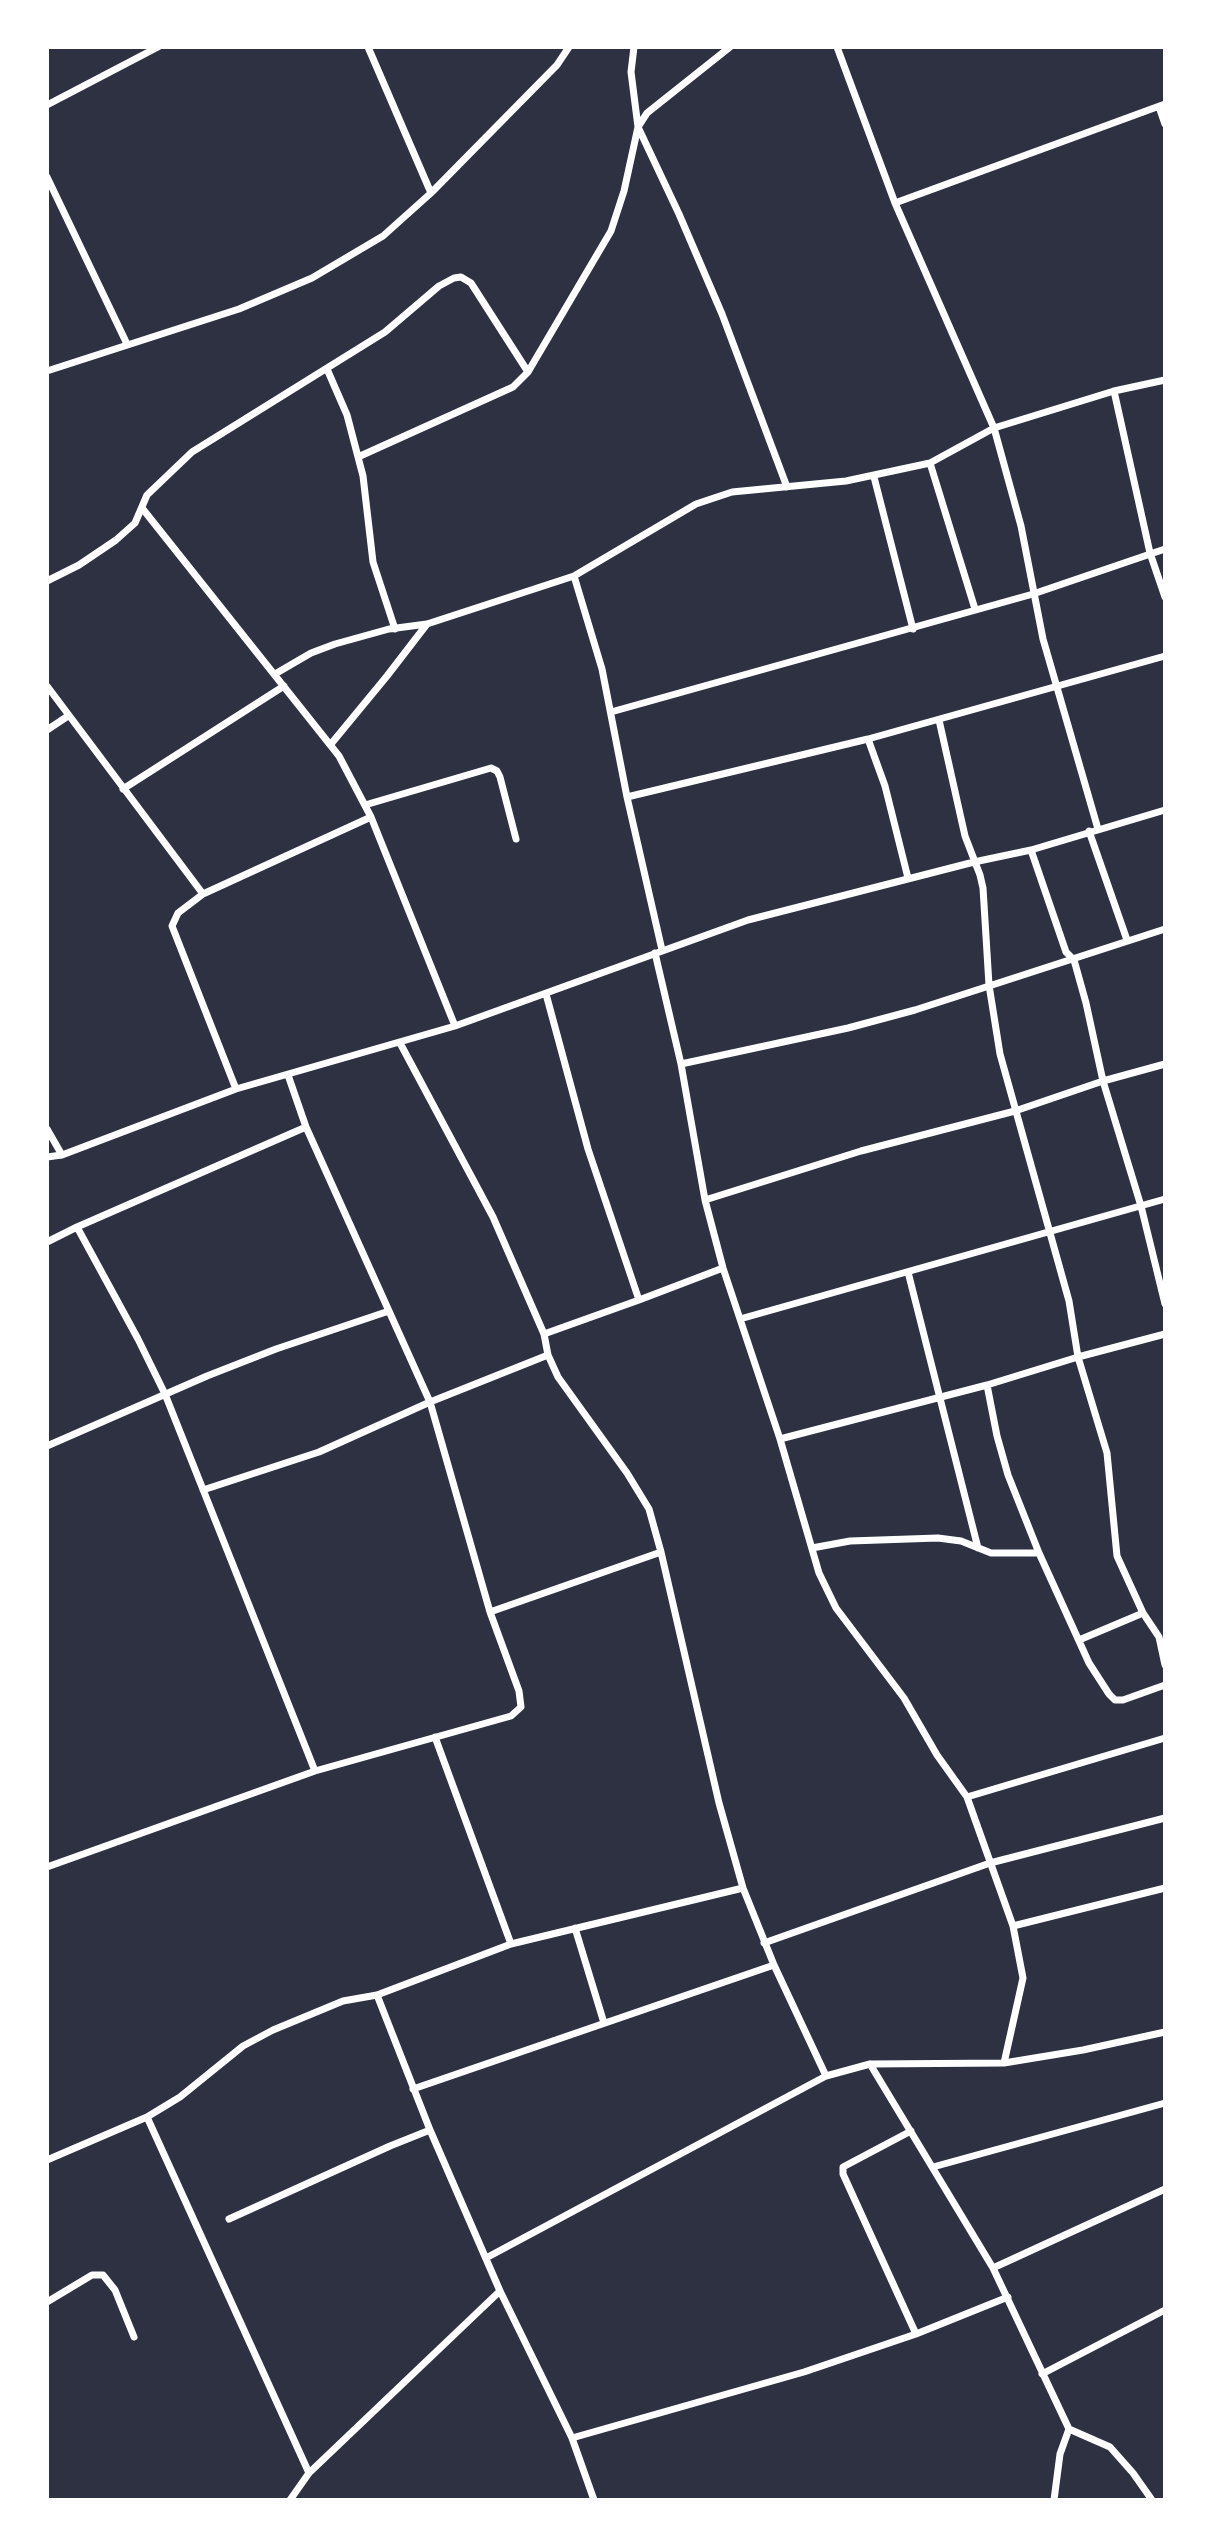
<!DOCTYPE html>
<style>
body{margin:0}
#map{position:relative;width:1212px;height:2547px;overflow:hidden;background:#2d3142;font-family:Barlow,sans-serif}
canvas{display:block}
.frame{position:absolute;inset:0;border:49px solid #fff;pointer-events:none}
</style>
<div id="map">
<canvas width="1212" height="2547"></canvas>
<div class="frame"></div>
</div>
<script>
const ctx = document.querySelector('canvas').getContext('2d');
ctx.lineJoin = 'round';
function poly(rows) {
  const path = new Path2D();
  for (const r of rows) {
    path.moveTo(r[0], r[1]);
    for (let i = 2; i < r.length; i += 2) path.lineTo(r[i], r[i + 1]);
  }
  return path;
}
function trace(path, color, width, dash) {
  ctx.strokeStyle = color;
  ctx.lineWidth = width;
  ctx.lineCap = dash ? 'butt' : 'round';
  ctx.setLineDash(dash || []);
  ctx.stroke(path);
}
const minor = poly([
 [368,47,431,193],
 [634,47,631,72,638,127,679,214,722,314,787,487],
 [837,47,895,203,994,428,1021,526,1043,639,1098,829],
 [47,105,158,47],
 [1159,107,1165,124],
 [47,177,127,344],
 [895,203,1165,104],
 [327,369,347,415,363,476,373,562,395,629],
 [47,371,239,309,312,278,383,236,431,193,557,65,569,47],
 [1114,391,1150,553,1165,597],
 [358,457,513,387,528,372,611,231,624,191,638,127,647,113,730,47],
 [930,463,975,609],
 [874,477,913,629],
 [142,508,339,756,371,817,455,1026],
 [574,576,602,669,627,797,662,950],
 [47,581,79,565,116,540,135,523,147,495,192,452,385,332,439,286,454,278,461,277,471,283,528,372],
 [275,674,311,653,335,644,389,629,427,624,574,576,696,504,732,492,846,481,930,463,994,428,1114,391,1165,380],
 [47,686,203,894,371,817],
 [611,712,1033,594,1165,549],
 [939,720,965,836,980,875,983,888,989,985,1000,1054,1069,1301,1078,1357,1107,1453,1117,1556,1143,1613,1159,1637,1165,1665],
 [47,730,68,716],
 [868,739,885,786,908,878],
 [331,744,387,676,427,624],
 [123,789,284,686],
 [627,797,868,739,1165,656],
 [365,805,491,768,497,771,500,777,516,839],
 [1089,831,1127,940],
 [1031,850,1066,952,1074,960,1086,1003,1103,1081,1141,1206,1165,1304],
 [203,894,178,913,172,926,236,1089],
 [655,953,681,1064,705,1200,723,1268,780,1439,819,1573,836,1608,904,1698,937,1755,967,1797,1013,1926,1023,1978,1004,2063],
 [546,994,588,1149,639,1300,723,1268],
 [400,1043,493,1217,544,1334,548,1355,558,1377,627,1473,649,1509,661,1552,719,1803,743,1888,774,1965,826,2076],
 [681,1064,848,1028,915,1010,1165,929],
 [47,1129,62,1155],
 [47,1157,62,1155,236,1089,455,1026,748,920,974,862,1031,850,1165,810],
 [705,1200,861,1151,1015,1111,1103,1081,1165,1064],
 [77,1227,138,1339,165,1394,315,1771],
 [47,1242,77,1227,306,1127],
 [908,1272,978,1548],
 [740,1319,1165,1199],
 [544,1334,639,1300],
 [987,1385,997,1436,1008,1475,1039,1553,1089,1663,1109,1694,1115,1700,1123,1700,1165,1685],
 [780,1439,987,1385,1078,1357,1165,1334],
 [47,1446,207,1376,276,1349,389,1311],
 [203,1490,319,1452,430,1402,548,1355],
 [812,1548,850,1541,938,1538,961,1541,991,1553,1039,1553],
 [490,1612,661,1552],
 [1079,1640,1143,1613],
 [435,1737,511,1944],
 [967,1797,1165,1738],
 [47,1867,315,1771,511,1716,521,1707,519,1691,490,1612,430,1402,306,1127,288,1075],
 [1013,1926,1165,1888],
 [575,1928,604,2023],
 [764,1943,990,1863,1165,1818],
 [377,1995,430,2130,500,2291,572,2438,594,2500],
 [870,2064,993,2268,1069,2429,1060,2454,1054,2500],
 [413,2089,774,1965],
 [147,2117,309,2473],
 [911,2131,843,2167,843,2174,916,2334],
 [47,2160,147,2117,180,2097,243,2046,273,2030,343,2001,377,1995,511,1944,743,1888],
 [933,2167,1165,2103],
 [229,2219,390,2146,430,2130],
 [486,2258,826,2076,870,2064,1004,2063,1083,2050,1165,2032],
 [993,2268,1165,2189],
 [47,2302,92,2275,103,2275,115,2290,134,2337],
 [1042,2374,1165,2310],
 [1069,2429,1110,2447,1133,2473,1152,2500],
 [572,2438,804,2372,916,2334,1008,2297],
 [290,2500,309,2473,500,2291]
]);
trace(minor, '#fff', 7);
</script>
